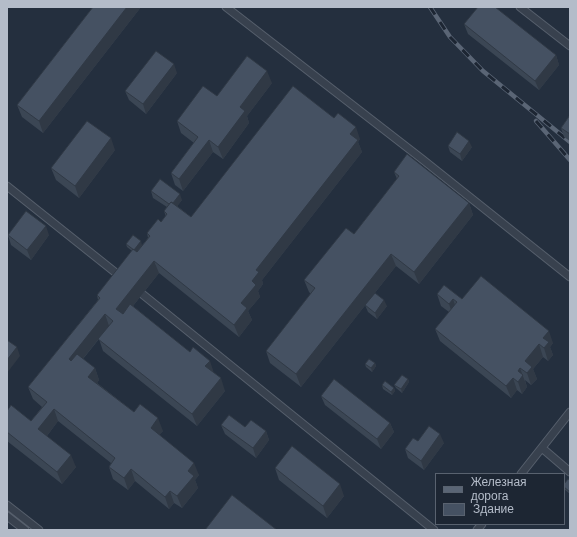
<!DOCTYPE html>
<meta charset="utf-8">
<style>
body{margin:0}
#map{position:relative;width:577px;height:537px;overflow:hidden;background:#242f3e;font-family:"Work Sans",sans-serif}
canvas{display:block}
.frame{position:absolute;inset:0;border:8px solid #b4bcc9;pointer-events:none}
.legend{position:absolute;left:435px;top:473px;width:130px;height:52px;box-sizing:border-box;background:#1d2633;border:1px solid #59626f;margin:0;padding:5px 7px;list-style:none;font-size:12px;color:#b4bcc9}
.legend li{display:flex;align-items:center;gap:8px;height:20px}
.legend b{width:20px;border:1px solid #59626f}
</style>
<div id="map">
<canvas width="577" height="537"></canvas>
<div class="frame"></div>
<ul class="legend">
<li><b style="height:5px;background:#5a6575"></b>Железная дорога</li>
<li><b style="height:11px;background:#455162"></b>Здание</li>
</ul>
</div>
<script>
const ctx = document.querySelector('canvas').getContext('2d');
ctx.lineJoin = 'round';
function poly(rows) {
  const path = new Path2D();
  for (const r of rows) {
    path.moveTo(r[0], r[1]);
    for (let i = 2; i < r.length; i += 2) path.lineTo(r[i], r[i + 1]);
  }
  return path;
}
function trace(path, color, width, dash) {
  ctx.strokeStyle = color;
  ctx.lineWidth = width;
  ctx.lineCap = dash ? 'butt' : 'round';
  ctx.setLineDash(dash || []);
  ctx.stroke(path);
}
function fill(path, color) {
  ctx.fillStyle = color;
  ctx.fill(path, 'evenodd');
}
const service = poly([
 [226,7,422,159,570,277],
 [520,7,570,46],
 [7,186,121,277],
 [136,289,434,530],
 [542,448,570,472],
 [521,474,570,412],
 [7,505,39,530],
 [7,516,25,530],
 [477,530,482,524]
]);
const rail = poly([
 [430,7,450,37,483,71,570,142],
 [536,121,570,160]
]);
const wall = poly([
 [93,7,141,7,43,133,22,117,17,105],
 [464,24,556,55,559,65,539,90,468,34],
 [177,73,146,114,129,100,125,91],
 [272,83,247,116,249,123,223,159,213,152,183,191,175,185,171,173,194,143,181,133,177,121,217,96],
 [570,115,570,141,564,137,561,128],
 [360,139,358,142,362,152,262,280,263,284,258,291,260,297,248,311,252,320,239,337,159,273,133,306,214,373,225,391,197,426,103,351,99,339,83,359,95,368,99,380,97,383,134,412,163,431,159,435,199,475,195,480,198,488,182,508,174,503,169,509,135,481,128,490,113,479,109,467,111,463,58,421,47,436,76,467,62,484,7,441,7,411,31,421,42,407,33,399,28,387,98,300,97,295,132,251,127,247,126,244,142,245,137,252,148,238,147,233,161,222,166,217,164,211,167,207,153,198,151,191,182,200,177,206,191,217],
 [448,146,472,147,462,161,450,152],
 [115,150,79,198,56,180,51,168],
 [394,172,469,203,473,215,419,284,396,266,301,387,270,363,266,351,311,294,309,292,304,280,354,234,397,179],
 [8,235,49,235,31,260,11,245],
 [437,294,462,299,553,343,550,347,553,355,548,361,543,357,533,369,537,379,531,385,525,380,527,387,522,394,517,390,511,398,440,341,435,329,449,312,441,306],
 [365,305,387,306,377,319,368,312],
 [375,363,376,366,372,372,366,367,365,364],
 [408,379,409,382,402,393,396,388,394,385],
 [382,385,394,388,395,391,392,395,383,389],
 [321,396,390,423,394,432,381,449,325,405],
 [221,425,245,427,266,431,269,440,256,458,225,434],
 [418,441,444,443,424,470,408,458,405,449],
 [275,468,344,496,327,518,279,480],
 [570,480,570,494,564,489,564,484]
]);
const shadedWall = poly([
 [127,7,141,7,43,133,39,121],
 [556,55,559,65,539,90,535,81],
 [174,64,177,73,146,114,143,104],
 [267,71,272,83,247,116,249,123,223,159,218,147,240,107],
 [356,127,360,139,358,142,362,152,262,280,263,284,258,291,260,297,248,311,252,320,239,337,234,325,241,303,252,281,256,270,350,134],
 [111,138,115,150,79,198,75,186],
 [209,140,213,152,183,191,179,179],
 [469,141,472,147,462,161,460,154],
 [180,194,182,200,173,212,171,206],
 [469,203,473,215,419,284,414,272],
 [46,226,49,235,31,260,27,250],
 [141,241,142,245,136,253,134,250],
 [391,254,396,266,301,387,296,374],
 [154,261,159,273,121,321,116,309],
 [453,299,457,311,453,316,449,304],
 [384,300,387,306,377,319,375,313],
 [105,314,109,326,73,371,69,359],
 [549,331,553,343,550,347,553,355,548,361,544,348,543,338],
 [539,344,543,357,533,369,537,379,531,385,527,373,525,361],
 [17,347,20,356,7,373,7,360],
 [210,361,214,373,210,378,205,366],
 [375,363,376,366,372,372,371,368],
 [95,368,99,380,93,389,88,377],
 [520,368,527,387,522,394,518,382,518,371],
 [221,378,225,391,197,426,192,414],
 [513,378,517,390,511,398,506,386],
 [408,379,409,382,402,393,401,389],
 [394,388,395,391,392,395,391,392],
 [54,409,58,421,43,441,38,429],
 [158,418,163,431,155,440,151,428],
 [390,423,394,432,381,449,377,439],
 [266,431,269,440,256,458,253,448],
 [440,434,444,443,424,470,421,461],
 [71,455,76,467,62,484,57,472],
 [194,463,199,475,195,480,198,488,182,508,177,496,188,471],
 [131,469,135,481,128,490,124,478],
 [340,484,344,496,327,518,323,506],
 [170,491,174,503,169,509,165,497]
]);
const building = poly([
 [93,7,127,7,39,121,17,105,93,7],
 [478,7,495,7,556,55,535,81,464,24,478,7],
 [156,51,174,64,143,104,125,91,156,51],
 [247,56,267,71,240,107,245,111,218,147,209,140,179,179,171,173,198,137,177,121,203,86,217,96,247,56],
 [293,86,334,118,338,113,356,127,350,134,358,140,256,270,259,272,252,281,256,285,241,303,247,308,234,325,154,261,116,309,123,314,130,304,190,352,193,347,210,361,205,366,221,378,192,414,98,339,113,321,105,314,69,359,71,361,77,354,95,368,88,377,134,412,140,404,158,418,151,428,194,463,188,471,194,476,177,496,170,491,165,497,131,469,124,478,109,467,115,458,54,409,38,429,71,455,57,472,7,432,7,411,11,405,31,421,47,402,28,387,100,298,97,295,133,249,137,252,150,236,147,233,158,219,161,222,167,214,164,211,171,202,191,217,293,86],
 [570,115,570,134,561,128,570,115],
 [87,121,111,138,75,186,51,168,87,121],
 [457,132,469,141,460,154,448,146,457,132],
 [407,154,469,203,414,272,391,254,296,374,266,351,315,288,304,280,346,228,354,234,399,176,394,172,407,154],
 [160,179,180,194,173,203,171,202,169,204,151,191,160,179],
 [26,211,46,226,27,250,8,235,26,211],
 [133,235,141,241,134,250,126,244,133,235],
 [481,276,549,331,543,338,549,342,544,348,539,344,525,361,532,367,527,373,520,368,518,371,523,375,518,382,513,378,506,386,435,329,457,302,453,299,449,304,437,294,444,285,462,299,481,276],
 [375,293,384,300,375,313,365,305,375,293],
 [7,340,17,347,7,360,7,340],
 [369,359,375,363,371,368,365,364,369,359],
 [402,375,408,379,401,389,394,385,402,375],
 [334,379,390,423,377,439,321,396,334,379],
 [385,381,394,388,391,392,382,385,385,381],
 [229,415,245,427,251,420,266,431,253,448,221,425,229,415],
 [429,426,440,434,421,461,405,449,413,438,418,441,429,426],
 [292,446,340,484,323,506,275,468,292,446],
 [568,479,570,480,570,492,564,487,564,484,568,479],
 [232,495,277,530,205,530,232,495]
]);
trace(service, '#565f6c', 9);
trace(service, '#38414e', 7);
trace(rail, '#5a6575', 4.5);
trace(rail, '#1d2633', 3, [9]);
fill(wall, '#3b4654');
fill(shadedWall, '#303945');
fill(building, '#455162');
trace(building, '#303945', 1);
</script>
